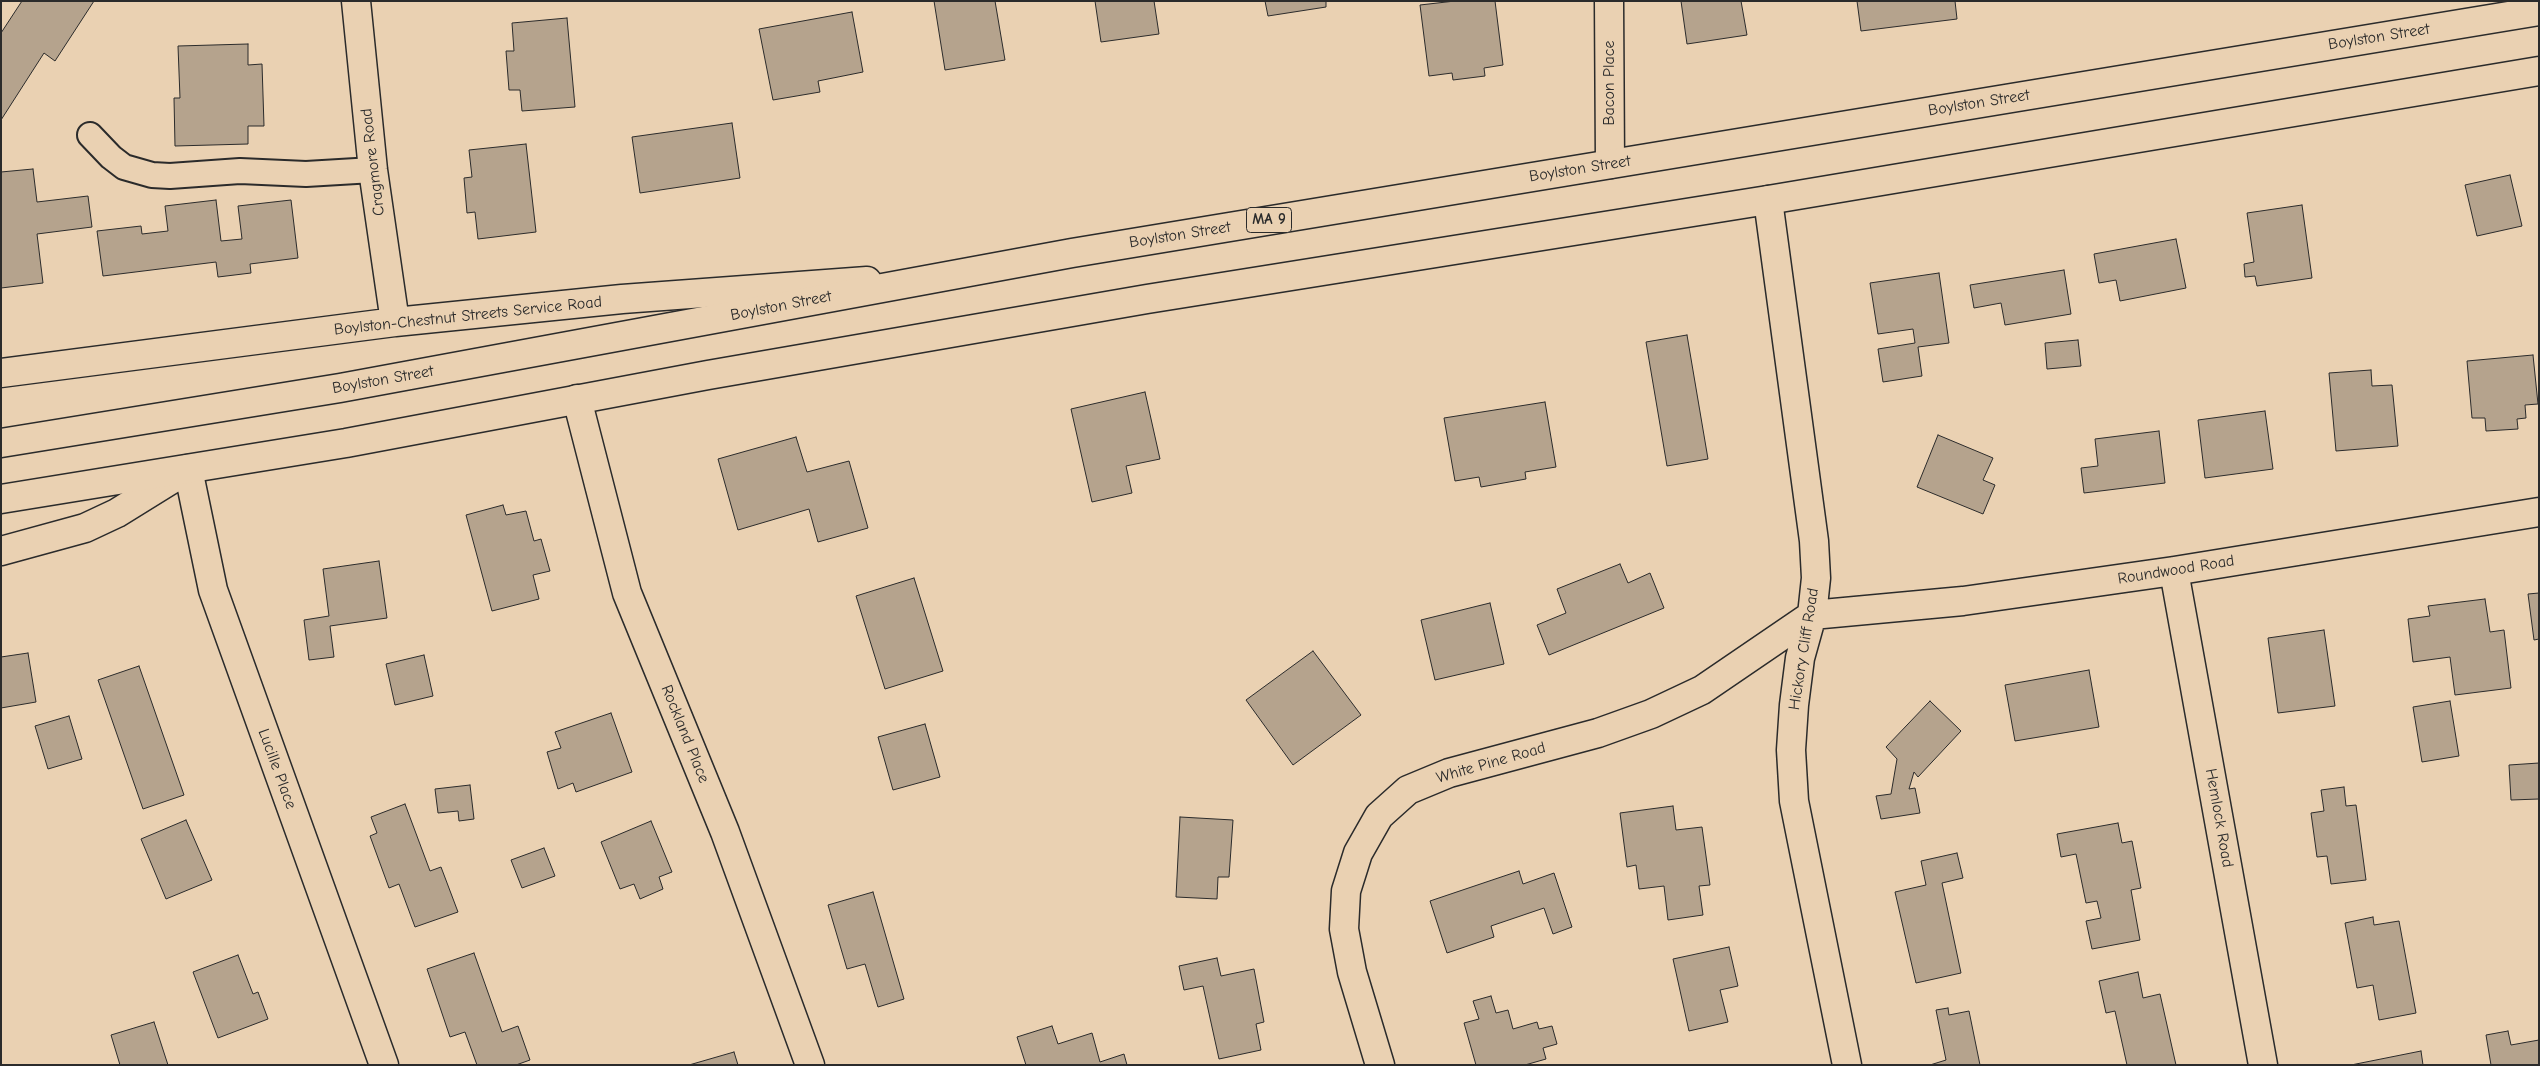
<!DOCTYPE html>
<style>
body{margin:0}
#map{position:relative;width:2540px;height:1066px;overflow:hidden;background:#ead1b2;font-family:"Comic Neue",sans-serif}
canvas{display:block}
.frame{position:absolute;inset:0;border:2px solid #2b2b2b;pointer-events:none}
</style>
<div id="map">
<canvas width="2540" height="1066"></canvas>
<div class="frame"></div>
</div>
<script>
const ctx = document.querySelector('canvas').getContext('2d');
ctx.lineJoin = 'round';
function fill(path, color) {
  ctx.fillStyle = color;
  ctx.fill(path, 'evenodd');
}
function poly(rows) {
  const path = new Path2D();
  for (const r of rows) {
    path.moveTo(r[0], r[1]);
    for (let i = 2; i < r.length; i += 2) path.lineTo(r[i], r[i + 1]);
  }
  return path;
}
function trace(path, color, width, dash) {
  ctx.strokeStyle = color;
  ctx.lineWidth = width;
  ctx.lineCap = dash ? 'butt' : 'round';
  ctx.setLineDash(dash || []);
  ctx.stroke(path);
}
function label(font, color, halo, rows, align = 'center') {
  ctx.font = font + ' "Comic Neue",sans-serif';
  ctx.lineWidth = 4;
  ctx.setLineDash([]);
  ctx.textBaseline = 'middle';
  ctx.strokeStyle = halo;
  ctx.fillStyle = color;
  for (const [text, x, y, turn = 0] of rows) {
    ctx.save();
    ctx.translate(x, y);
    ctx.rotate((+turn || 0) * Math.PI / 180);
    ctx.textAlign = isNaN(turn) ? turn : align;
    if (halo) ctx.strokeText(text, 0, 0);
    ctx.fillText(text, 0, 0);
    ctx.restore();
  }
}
const building = poly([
 [22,1,94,1,55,61,44,53,1,120,1,33,22,1],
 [934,1,995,1,1005,60,945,70,934,1],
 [1095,1,1154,1,1159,34,1101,42,1095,1],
 [1265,1,1326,1,1326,7,1268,16,1265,1],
 [1455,1,1495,1,1503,65,1484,68,1485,76,1453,80,1452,73,1429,76,1420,5,1455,1],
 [1681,1,1741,1,1747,35,1687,44,1681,1],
 [1857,1,1955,1,1957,19,1861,31,1857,1],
 [852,12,863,72,818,81,820,92,773,100,759,29,852,12],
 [567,18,575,107,522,111,520,90,509,90,506,51,514,51,512,23,567,18],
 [248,44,248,65,262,64,264,126,248,126,248,144,175,146,174,98,180,98,178,46,248,44],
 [732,123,740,178,640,193,632,137,732,123],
 [526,144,536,232,478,239,475,212,467,213,464,178,472,177,469,150,526,144],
 [33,169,37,202,88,196,92,227,37,234,43,283,1,288,1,172,33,169],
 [2510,175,2522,226,2477,236,2465,185,2510,175],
 [216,200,221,241,242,239,238,206,291,200,298,258,250,264,251,273,218,277,216,262,103,276,97,231,141,226,142,234,168,231,165,206,216,200],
 [2302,205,2312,278,2257,286,2255,276,2245,277,2244,264,2254,262,2247,213,2302,205],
 [2176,239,2186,288,2120,301,2116,280,2099,283,2094,254,2176,239],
 [2064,270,2071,314,2005,325,2001,303,1974,308,1970,285,2064,270],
 [1939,273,1949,343,1918,347,1922,376,1883,382,1878,349,1915,343,1913,329,1878,334,1870,283,1939,273],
 [1687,335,1708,459,1667,466,1646,342,1687,335],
 [2078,340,2081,366,2047,369,2045,343,2078,340],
 [2533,355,2538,404,2525,405,2526,418,2517,419,2518,429,2486,431,2485,418,2472,418,2467,361,2533,355],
 [2371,370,2372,386,2392,385,2398,446,2336,451,2329,373,2371,370],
 [1145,392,1160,459,1126,466,1132,493,1092,502,1071,409,1145,392],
 [1545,402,1556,467,1525,472,1526,479,1481,487,1479,477,1455,481,1444,418,1545,402],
 [2265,411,2273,469,2205,478,2198,420,2265,411],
 [2159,431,2165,483,2084,493,2081,468,2098,466,2095,439,2159,431],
 [1938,435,1993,458,1983,480,1995,485,1983,514,1917,487,1938,435],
 [796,437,807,472,849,461,868,528,818,542,809,509,738,530,718,459,796,437],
 [503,505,506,515,526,511,534,541,541,539,550,571,533,575,539,599,492,611,466,515,503,505],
 [379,561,387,618,330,626,334,657,309,660,304,620,329,616,323,569,379,561],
 [1620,564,1628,583,1650,573,1664,608,1549,655,1537,625,1566,613,1557,589,1620,564],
 [914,578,943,671,885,689,856,596,914,578],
 [2539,593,2539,639,2534,640,2528,594,2539,593],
 [2485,599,2490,632,2504,630,2511,688,2455,695,2450,657,2413,662,2408,619,2430,616,2428,606,2485,599],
 [1490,603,1504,664,1435,680,1421,620,1490,603],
 [2324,630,2335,706,2278,713,2268,638,2324,630],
 [1313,651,1361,715,1293,765,1246,700,1313,651],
 [28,653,36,702,1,708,1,657,28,653],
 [424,655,433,696,395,705,386,664,424,655],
 [139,666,184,795,143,809,98,680,139,666],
 [2089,670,2099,727,2015,741,2005,685,2089,670],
 [1930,701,1961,731,1918,777,1914,772,1909,789,1915,788,1920,813,1881,819,1876,796,1891,794,1897,759,1886,747,1930,701],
 [2450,701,2459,756,2422,762,2413,707,2450,701],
 [611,713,632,772,576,792,573,783,558,789,547,752,561,748,555,732,611,713],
 [69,716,82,759,48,769,35,726,69,716],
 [925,724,940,777,893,790,878,737,925,724],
 [2539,763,2539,799,2511,800,2509,765,2539,763],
 [470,785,474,819,459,821,458,811,438,813,435,789,470,785],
 [2344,787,2346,806,2356,805,2366,880,2331,884,2327,856,2317,857,2311,813,2324,811,2321,790,2344,787],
 [405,804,430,871,441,867,458,912,415,927,399,884,389,888,370,836,377,833,371,817,405,804],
 [1673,806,1676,830,1702,827,1710,885,1699,886,1703,915,1668,920,1664,886,1639,889,1636,865,1627,867,1620,813,1673,806],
 [1180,817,1233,820,1229,877,1218,877,1217,899,1176,897,1180,817],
 [186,820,212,880,166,899,141,839,186,820],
 [651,821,672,872,659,877,663,889,640,899,634,884,620,889,601,842,651,821],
 [2118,823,2122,843,2132,841,2141,888,2131,890,2140,940,2092,949,2086,921,2101,918,2097,901,2086,903,2076,854,2061,857,2057,834,2118,823],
 [544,848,555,876,522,888,511,860,544,848],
 [1957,853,1963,878,1942,883,1961,973,1916,983,1895,892,1926,885,1921,861,1957,853],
 [1519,871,1523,884,1554,873,1572,927,1553,934,1544,908,1491,926,1494,937,1447,953,1430,901,1519,871],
 [873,892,904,999,878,1007,865,964,847,969,828,905,873,892],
 [2373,917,2374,925,2399,921,2416,1013,2379,1020,2373,985,2357,988,2345,923,2373,917],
 [1729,947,1738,986,1720,990,1728,1022,1689,1031,1673,959,1729,947],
 [474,953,502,1032,518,1026,530,1060,516,1065,477,1065,465,1032,450,1037,427,969,474,953],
 [238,955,253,994,258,992,268,1019,218,1038,193,972,238,955],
 [1217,958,1221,976,1254,969,1264,1022,1256,1024,1261,1050,1219,1059,1203,986,1184,990,1179,966,1217,958],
 [2138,972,2143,998,2160,994,2176,1065,2127,1065,2115,1011,2106,1013,2099,981,2138,972],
 [1491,996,1496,1013,1508,1010,1513,1029,1537,1022,1539,1029,1552,1026,1557,1044,1543,1048,1546,1059,1525,1065,1476,1065,1464,1023,1479,1019,1473,1001,1491,996],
 [1948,1008,1949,1015,1969,1011,1980,1065,1930,1065,1946,1060,1936,1010,1948,1008],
 [154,1022,168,1065,120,1065,111,1035,154,1022],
 [1052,1026,1058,1044,1092,1033,1100,1062,1124,1054,1127,1065,1026,1065,1017,1037,1052,1026],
 [2508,1031,2511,1045,2539,1040,2539,1065,2491,1065,2486,1035,2508,1031],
 [2421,1051,2423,1065,2351,1065,2421,1051],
 [734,1052,738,1065,689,1065,734,1052]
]);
const lane = poly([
 [90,135,111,157,124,167,152,175,170,176,240,171,306,174,373,170]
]);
const street = poly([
 [356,1,373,170,395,322],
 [1609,1,1610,164],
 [1768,200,1814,541,1816,578,1812,615,1800,658,1794,705,1791,750,1794,801,1847,1065],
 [1,373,395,322,622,299,867,281],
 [577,399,627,593,725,832,810,1065],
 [1,551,85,528,117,513,188,469,213,590,384,1065],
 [2174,571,2263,1065],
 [1380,1065,1352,972,1344,929,1346,891,1358,853,1379,816,1408,790,1449,773,1598,733,1651,714,1702,690,1812,615,1963,601,2174,571,2539,512]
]);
const highway = poly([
 [1,443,340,388,1072,253,2539,11],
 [1,499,346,443,708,375,1147,299,1768,200,2539,71]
]);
const shields = [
 [1269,220,45]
];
const shieldNames = [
 ["MA 9",1269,220]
];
const streetNames = [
 ["Boylston Street",2379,37,-9],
 ["Bacon Place",1609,83,-90],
 ["Boylston Street",1979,103,-9],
 ["Cragmore Road",373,162,-97],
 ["Boylston Street",1580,169,-9],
 ["Boylston Street",1180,235,-9],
 ["Boylston Street",781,306,-11],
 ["Boylston-Chestnut Streets Service Road",468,316,-6],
 ["Boylston Street",383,380,-10],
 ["Roundwood Road",2176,570,-9],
 ["Hickory Cliff Road",1804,649,-81],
 ["Rockland Place",685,734,68],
 ["White Pine Road",1491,763,-16],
 ["Lucille Place",277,769,70],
 ["Hemlock Road",2219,818,80]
];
fill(building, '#b5a38d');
trace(building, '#2b2b2b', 1);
trace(lane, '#2b2b2b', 28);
trace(street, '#2b2b2b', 31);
trace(highway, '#2b2b2b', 31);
trace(lane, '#ead1b2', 24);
trace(street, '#ead1b2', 28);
trace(highway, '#ead1b2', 28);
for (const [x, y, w] of shields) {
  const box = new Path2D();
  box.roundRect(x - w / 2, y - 12.5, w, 25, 4);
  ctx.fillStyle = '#ead1b2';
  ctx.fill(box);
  trace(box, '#2b2b2b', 1);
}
label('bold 15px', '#2b2b2b', null, shieldNames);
label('16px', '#2b2b2b', '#ead1b2', streetNames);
</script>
